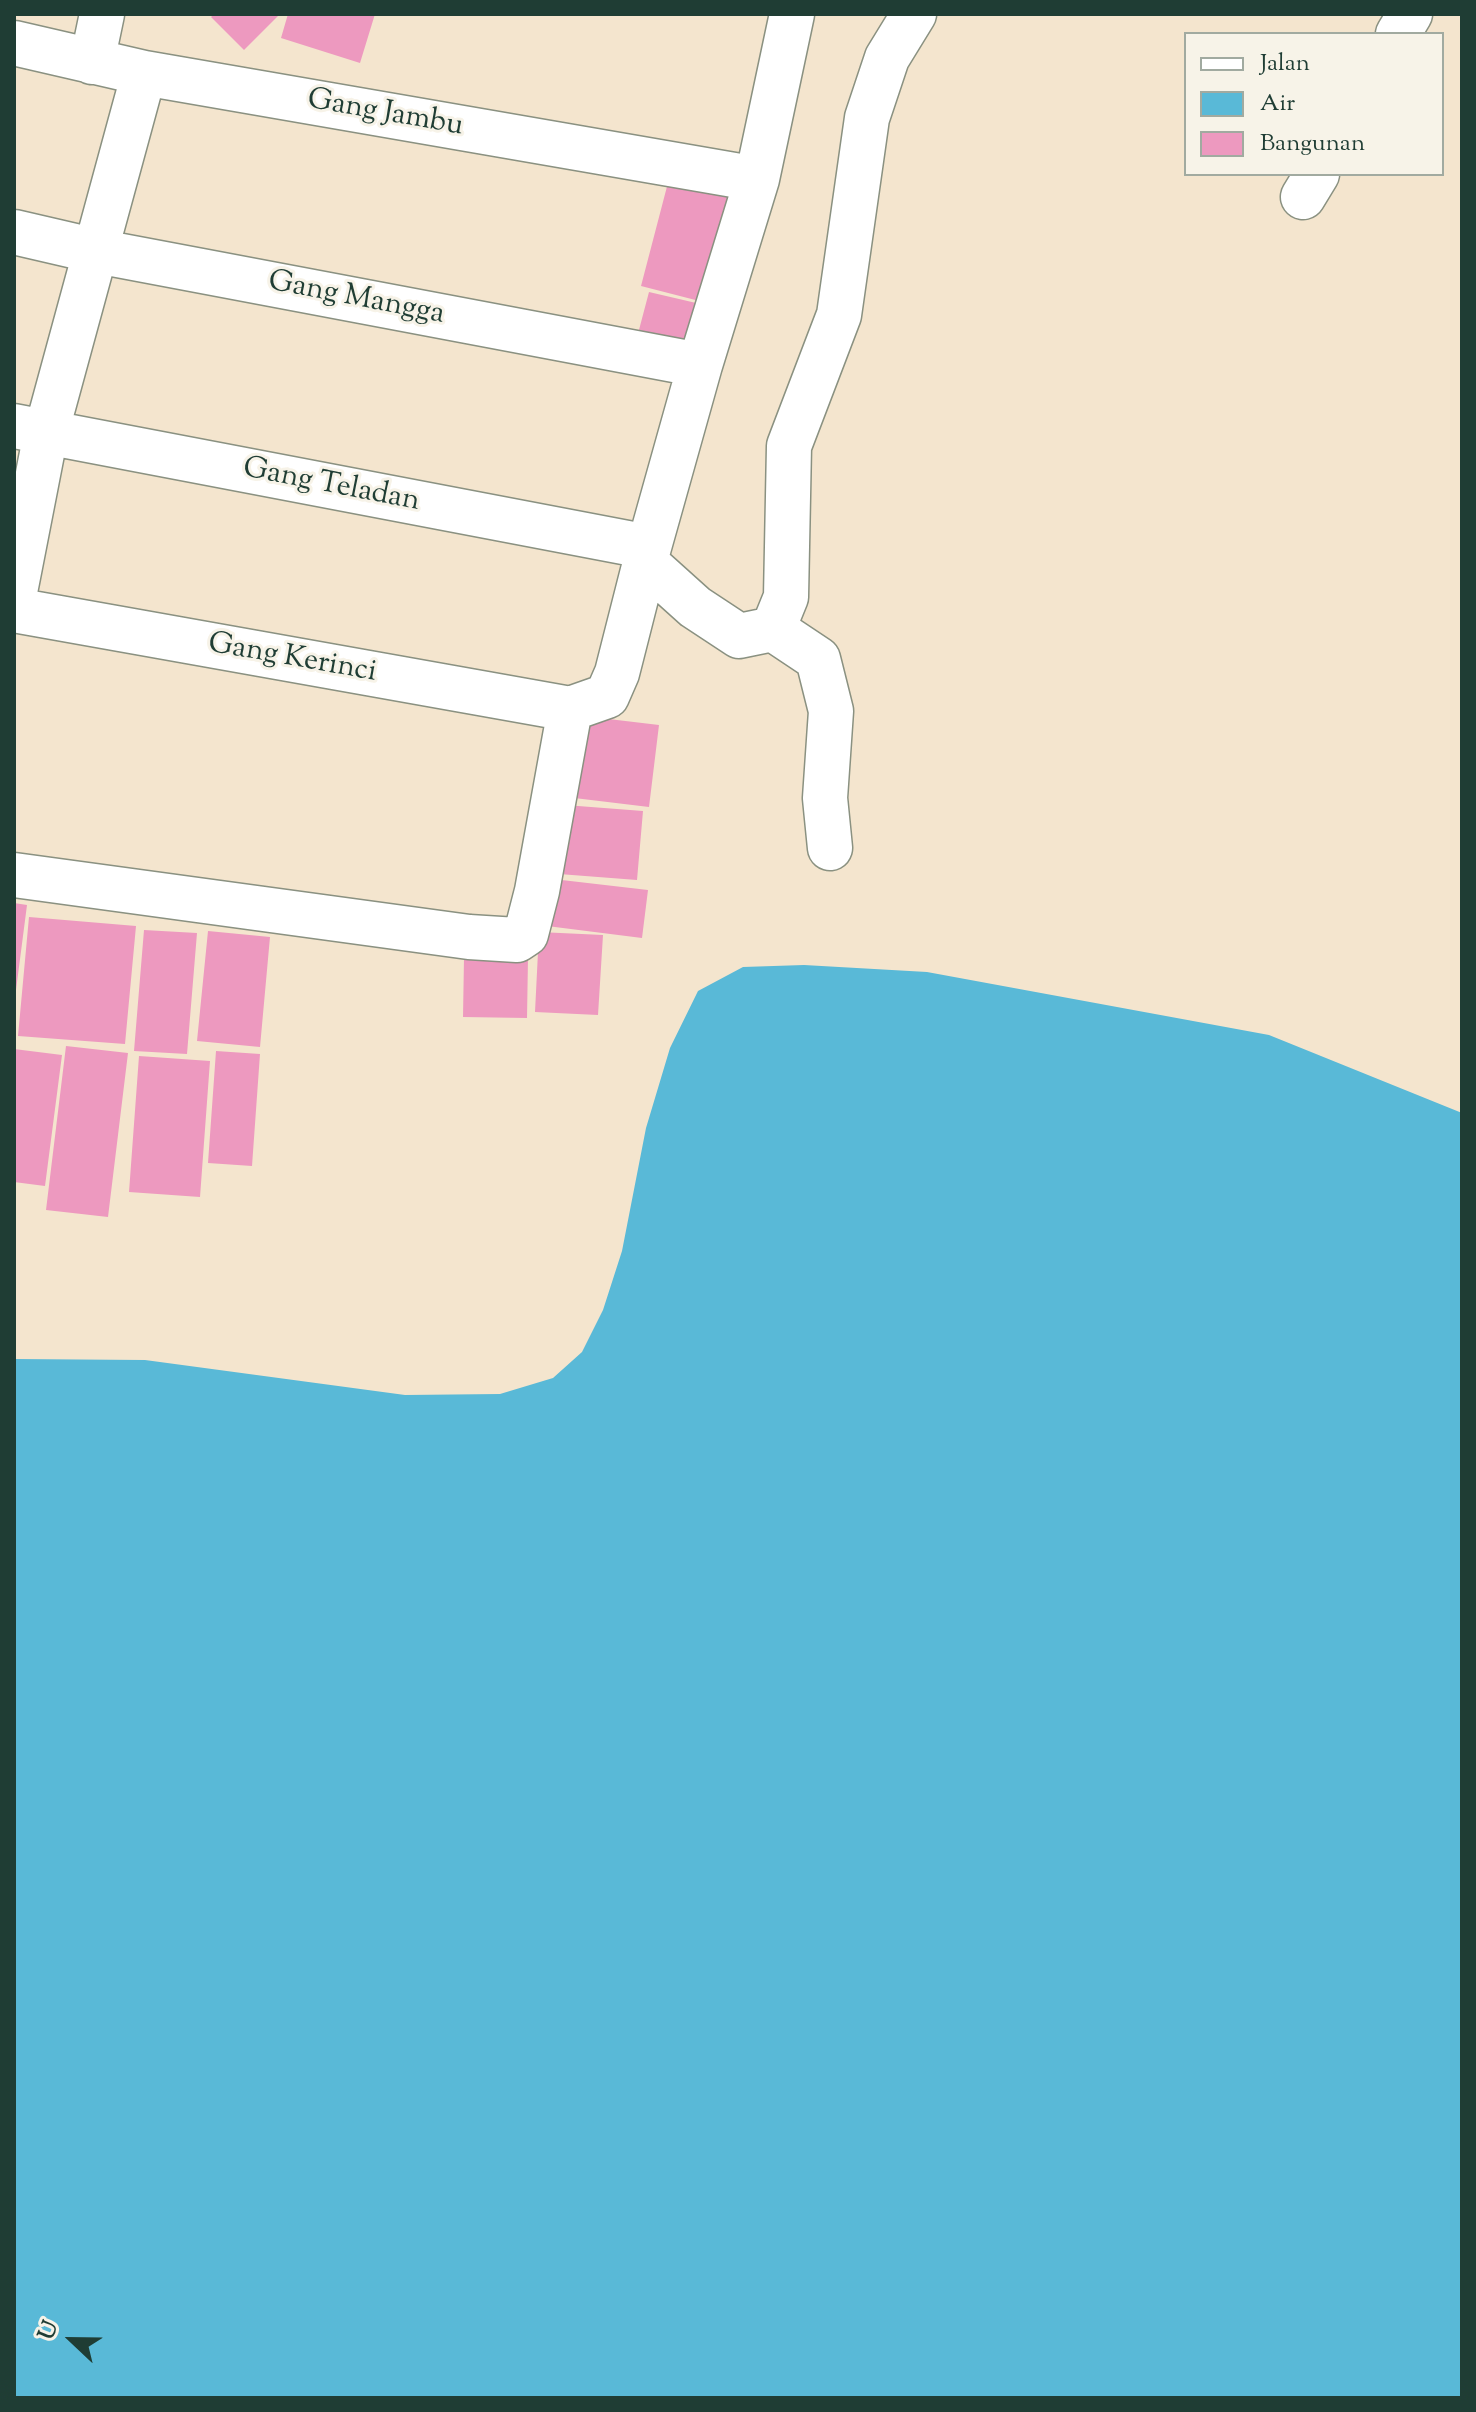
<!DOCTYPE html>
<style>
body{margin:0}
#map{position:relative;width:1476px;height:2412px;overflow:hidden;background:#f4e5ce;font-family:"Sorts Mill Goudy",serif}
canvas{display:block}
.frame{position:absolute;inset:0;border:16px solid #1f3d34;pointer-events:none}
.legend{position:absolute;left:1184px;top:32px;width:260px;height:144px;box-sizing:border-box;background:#f7f3e8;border:2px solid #a1aaa0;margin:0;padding:10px 14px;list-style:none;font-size:24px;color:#1f3d34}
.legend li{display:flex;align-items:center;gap:16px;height:40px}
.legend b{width:40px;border:2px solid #a1aaa0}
.north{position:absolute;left:32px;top:2300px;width:80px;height:80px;-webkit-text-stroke:6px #f7f3e8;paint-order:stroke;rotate:292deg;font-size:22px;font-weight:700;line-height:32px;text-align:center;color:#1f3d34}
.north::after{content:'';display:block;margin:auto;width:28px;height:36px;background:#1f3d34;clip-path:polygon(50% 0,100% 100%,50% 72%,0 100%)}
</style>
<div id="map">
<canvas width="1476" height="2412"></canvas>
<div class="frame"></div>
<ul class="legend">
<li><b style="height:10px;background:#fff"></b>Jalan</li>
<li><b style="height:22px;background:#59b9d7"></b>Air</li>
<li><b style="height:22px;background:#ed99bf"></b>Bangunan</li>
</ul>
<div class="north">U</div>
</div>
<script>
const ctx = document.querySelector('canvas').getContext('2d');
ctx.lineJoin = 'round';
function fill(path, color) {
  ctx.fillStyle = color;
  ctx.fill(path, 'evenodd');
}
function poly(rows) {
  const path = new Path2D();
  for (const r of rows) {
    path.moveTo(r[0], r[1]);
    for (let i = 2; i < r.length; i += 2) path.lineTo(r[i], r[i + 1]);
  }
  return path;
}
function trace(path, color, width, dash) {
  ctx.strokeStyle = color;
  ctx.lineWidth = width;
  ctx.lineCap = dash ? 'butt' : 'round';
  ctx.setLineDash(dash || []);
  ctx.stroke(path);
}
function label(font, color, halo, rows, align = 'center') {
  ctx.font = font + ' "Sorts Mill Goudy",serif';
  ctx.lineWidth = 6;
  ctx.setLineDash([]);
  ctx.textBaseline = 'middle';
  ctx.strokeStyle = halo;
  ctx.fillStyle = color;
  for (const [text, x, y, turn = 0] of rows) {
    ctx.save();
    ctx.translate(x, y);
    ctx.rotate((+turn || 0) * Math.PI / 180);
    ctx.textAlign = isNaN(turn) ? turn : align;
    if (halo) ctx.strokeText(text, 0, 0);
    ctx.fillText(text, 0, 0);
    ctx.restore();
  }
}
const water = poly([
 [804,965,927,972,1269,1035,1462,1113,1462,2398,14,2398,14,1359,145,1360,405,1395,500,1394,553,1378,582,1352,603,1310,622,1251,646,1128,670,1048,698,991,743,967]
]);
const building = poly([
 [214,14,280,14,244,50,211,17],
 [288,14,375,14,360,63,281,38],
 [670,175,740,193,711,304,641,286],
 [649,292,709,306,696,360,635,345],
 [575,715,659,725,649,807,566,797],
 [565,805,643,811,637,880,559,874],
 [553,879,648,890,642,938,547,926],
 [14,903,27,905,16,990,14,990],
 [29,917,136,926,125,1044,18,1036],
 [144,930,197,933,187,1054,134,1051],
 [208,931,270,937,260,1047,197,1041],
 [539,932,603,935,598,1015,535,1012],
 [464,958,528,958,527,1018,463,1017],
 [66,1046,128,1053,108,1217,46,1210],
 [14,1049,62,1055,45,1186,14,1182],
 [216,1051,260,1054,252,1166,208,1163],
 [139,1056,210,1061,200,1197,129,1192]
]);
const minor = poly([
 [1398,34,1410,14],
 [14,43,144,73,757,179],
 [92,62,102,14],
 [1303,197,1317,174],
 [14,232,96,251,700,365],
 [14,426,649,547],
 [645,562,695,607,739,636,773,629,818,659,831,711,825,798,830,848],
 [14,597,46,433,144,73],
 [14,610,570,709,607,696,617,673,649,547,700,365,757,179,792,14],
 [773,629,786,597,789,446,839,315,867,118,887,58,914,14],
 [14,875,469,937,517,940,526,934,537,891,570,709]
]);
const streetNames = [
 ["Gang Jambu",385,115,10],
 ["Gang Mangga",356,300,11],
 ["Gang Teladan",331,487,11],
 ["Gang Kerinci",292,660,10]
];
fill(water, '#59b9d7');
fill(building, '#ed99bf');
trace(minor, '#8a9181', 47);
trace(minor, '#fff', 44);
label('30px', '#1f3d34', '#f7f3e8', streetNames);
</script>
